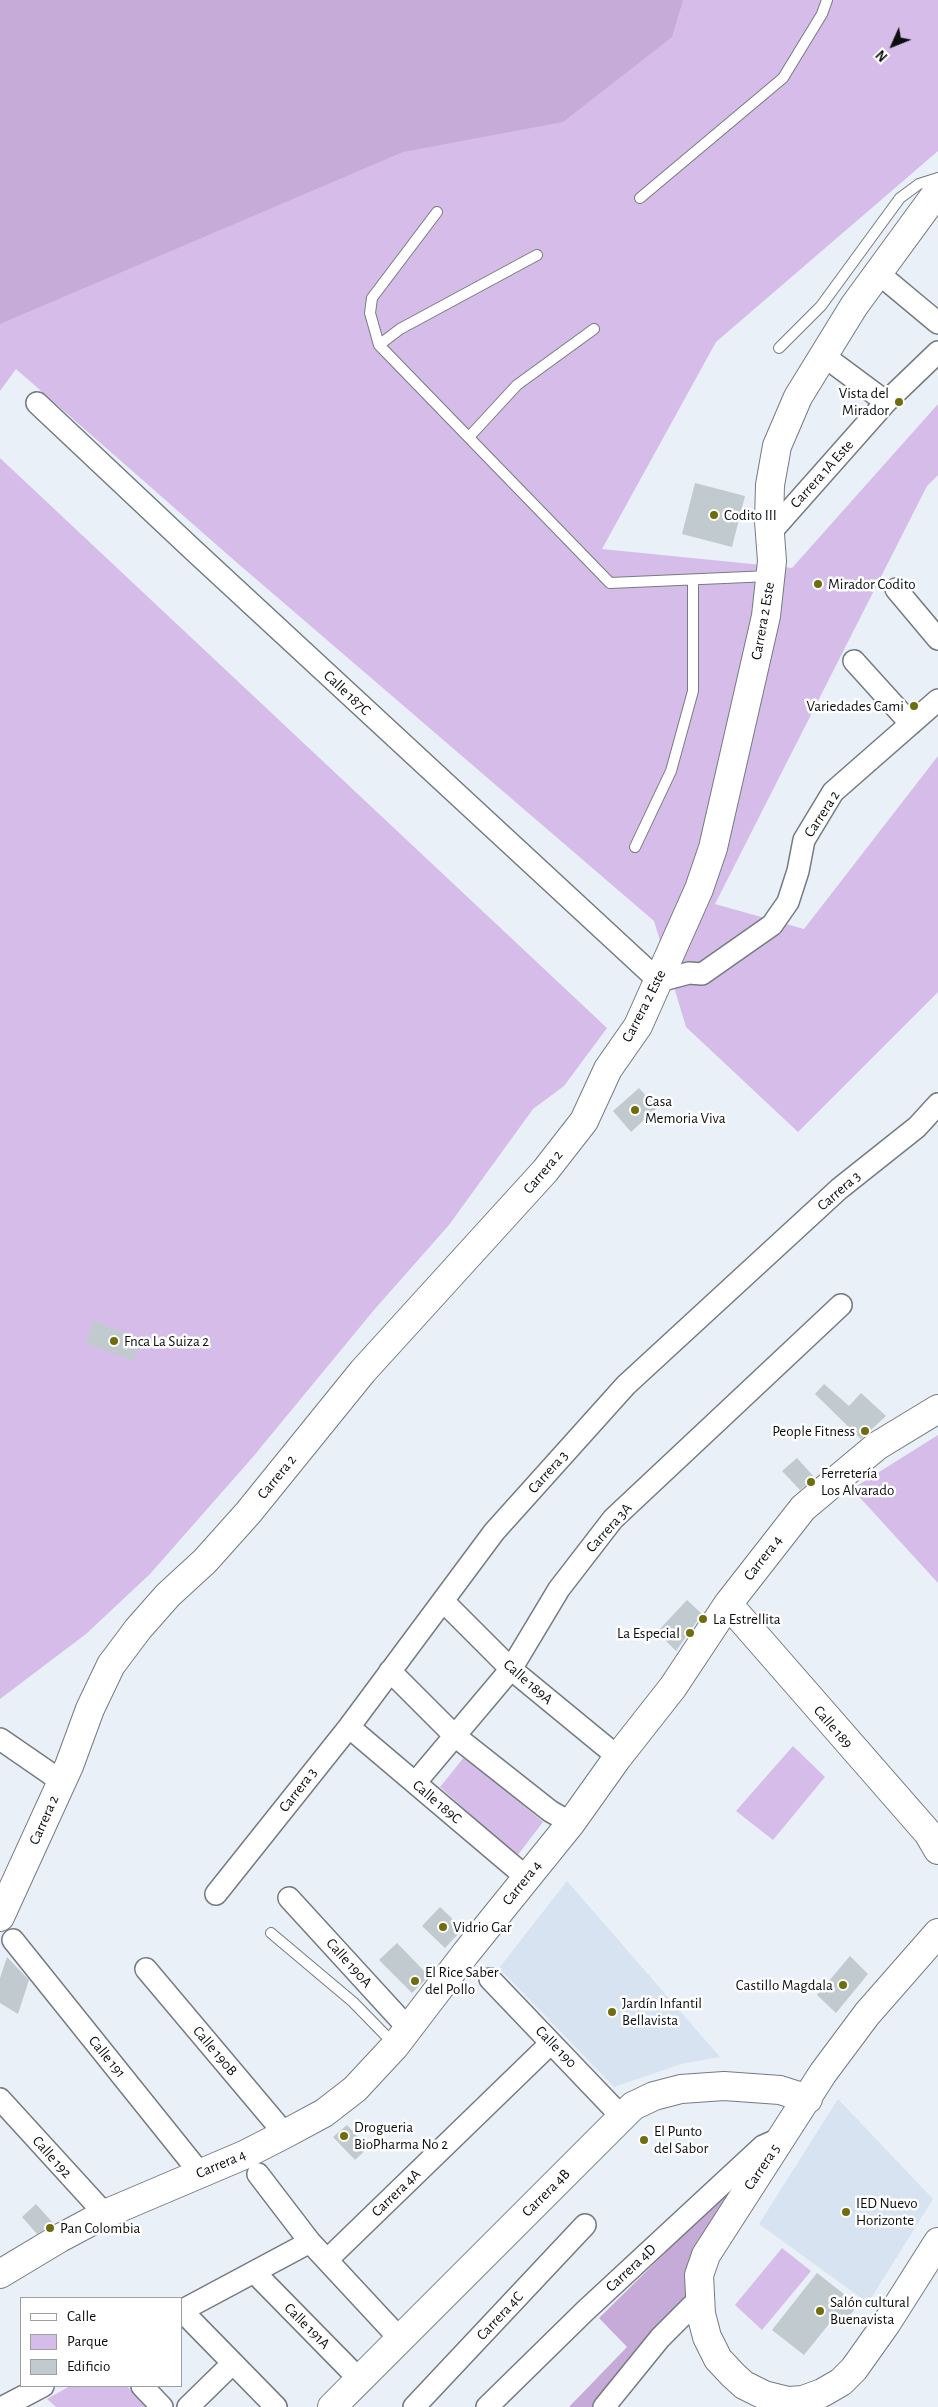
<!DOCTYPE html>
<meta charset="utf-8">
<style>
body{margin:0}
#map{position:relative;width:938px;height:2407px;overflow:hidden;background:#e9f0f8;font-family:"Alegreya Sans",sans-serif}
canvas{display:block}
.legend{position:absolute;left:20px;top:2297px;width:162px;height:90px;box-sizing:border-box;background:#fff;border:1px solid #9e9f9f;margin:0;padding:6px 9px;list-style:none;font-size:15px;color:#0c0e10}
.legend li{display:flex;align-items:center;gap:10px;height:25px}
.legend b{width:25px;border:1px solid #9e9f9f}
.north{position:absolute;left:868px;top:20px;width:50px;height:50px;-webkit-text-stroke:4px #fff;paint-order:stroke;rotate:226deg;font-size:14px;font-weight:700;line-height:20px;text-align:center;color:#0c0e10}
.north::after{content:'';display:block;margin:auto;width:18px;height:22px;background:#0c0e10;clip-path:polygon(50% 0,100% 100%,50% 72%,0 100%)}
</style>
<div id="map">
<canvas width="938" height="2407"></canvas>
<ul class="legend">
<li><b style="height:6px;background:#fff"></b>Calle</li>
<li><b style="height:14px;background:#d6bde9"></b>Parque</li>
<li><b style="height:14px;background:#c0cacf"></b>Edificio</li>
</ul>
<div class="north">N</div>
</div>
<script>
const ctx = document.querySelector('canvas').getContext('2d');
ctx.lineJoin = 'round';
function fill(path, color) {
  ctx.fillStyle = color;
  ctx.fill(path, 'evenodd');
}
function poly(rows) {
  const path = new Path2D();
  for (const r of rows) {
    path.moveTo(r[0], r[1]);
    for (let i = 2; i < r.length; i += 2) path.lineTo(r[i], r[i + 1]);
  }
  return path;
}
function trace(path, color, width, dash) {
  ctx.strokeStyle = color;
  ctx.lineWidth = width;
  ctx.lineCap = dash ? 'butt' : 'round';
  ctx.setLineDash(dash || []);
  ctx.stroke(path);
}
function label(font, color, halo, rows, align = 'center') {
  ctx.font = font + ' "Alegreya Sans",sans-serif';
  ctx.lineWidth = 5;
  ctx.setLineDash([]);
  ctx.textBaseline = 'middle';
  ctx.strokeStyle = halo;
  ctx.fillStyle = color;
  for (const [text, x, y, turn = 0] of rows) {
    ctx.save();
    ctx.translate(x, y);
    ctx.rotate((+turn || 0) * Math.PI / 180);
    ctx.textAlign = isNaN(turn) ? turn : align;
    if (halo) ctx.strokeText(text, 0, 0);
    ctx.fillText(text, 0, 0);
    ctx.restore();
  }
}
const built = poly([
 [567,1881,720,2057,681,2064,614,2087,499,1968],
 [838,2099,933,2199,868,2303,759,2224]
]);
const green = poly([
 [0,0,938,0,938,151,716,342,602,549,792,568,938,404,938,475,927,486,715,904,804,929,938,756,938,992,798,1132,686,1027,654,921,235,561,16,369,0,391],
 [0,458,607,1028,564,1086,533,1109,449,1225,374,1310,252,1458,150,1574,86,1634,0,1699],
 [938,1435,938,1583,852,1489],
 [793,1746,825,1777,773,1840,736,1811],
 [465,1756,543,1822,517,1856,440,1787],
 [782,2248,811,2271,762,2330,735,2305],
 [70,2386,127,2386,146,2407,56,2407,47,2399]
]);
const forest = poly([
 [0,0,683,0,672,37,563,122,403,152,0,324],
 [731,2188,685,2272,690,2293,653,2330,593,2407,569,2407,627,2347,599,2318]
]);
const building = poly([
 [695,483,745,496,732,547,682,534],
 [639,1088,657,1108,631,1132,613,1111],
 [94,1321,141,1339,133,1361,86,1343],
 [824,1384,849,1406,861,1393,886,1416,861,1439,815,1394],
 [797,1458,815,1478,800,1490,782,1471],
 [687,1600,702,1614,676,1651,657,1632],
 [440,1907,463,1929,445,1948,422,1926],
 [397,1943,429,1976,412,1993,379,1960],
 [850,1956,868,1974,836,2013,817,1995],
 [7,1957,29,1980,18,2014,0,2003,0,1978],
 [347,2125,368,2148,355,2160,333,2137],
 [36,2204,54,2224,37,2234,22,2217],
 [817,2273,858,2305,846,2320,841,2316,832,2327,829,2324,804,2355,772,2330]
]);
const lane = poly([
 [640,198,783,78,822,14,827,0],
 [437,212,372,298,370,313,379,345,610,583,770,576],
 [379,345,400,329,537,255],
 [779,348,821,306,900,198,919,184,938,178],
 [469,437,517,385,594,329],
 [635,847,671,771,693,691,693,580],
 [271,1933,353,2002,394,2044]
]);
const street = poly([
 [878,273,938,323],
 [824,356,886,402],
 [37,403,191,548,659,981,689,973,702,974,772,925,788,902,798,871,804,840,833,792,938,700],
 [770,533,886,402,938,352],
 [896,589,938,639],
 [854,661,911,724],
 [443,1601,511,1669,618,1757],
 [390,1671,455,1736,550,1811,571,1823],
 [349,1727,526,1877],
 [0,1739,61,1781],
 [415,1783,511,1669,559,1589,613,1519,841,1305],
 [216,1894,349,1727,494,1532,626,1385,839,1189,917,1127,938,1104],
 [289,1898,408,2028],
 [13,1940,200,2173],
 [146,1969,285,2134],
 [490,1979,621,2116],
 [0,2099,105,2214],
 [258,2174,310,2242,401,2340],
 [327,2260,551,2043],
 [254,2272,360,2380],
 [181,2311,310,2242],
 [182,2311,276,2407],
 [142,2386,162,2407],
 [3,2407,43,2386],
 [188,2407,233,2363],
 [414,2407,585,2225],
 [487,2407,585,2311,763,2146,779,2139],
 [604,2407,660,2338,699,2299]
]);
const secondary = poly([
 [728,1604,928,1833,938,1850],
 [0,1917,69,1766,90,1709,111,1665,138,1629,168,1595,205,1561,248,1513,363,1371,545,1171,584,1121,608,1069,638,1026,699,889,713,848,766,616,772,561,769,521,770,485,777,446,798,397,854,306,938,191],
 [938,1933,867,2014,823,2073,706,2255,699,2275,701,2314,707,2337,718,2359,733,2375,744,2385,764,2395,788,2401,803,2400,822,2393,841,2382,854,2369,886,2324,938,2242],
 [0,2274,60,2238,105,2214,244,2155,285,2134,324,2113,355,2089,395,2046,466,1953,571,1823,618,1757,673,1687,728,1604,803,1508,877,1446,938,1409],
 [332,2407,633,2106,654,2096,681,2089,724,2086,780,2090,808,2099]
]);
const markers = [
 [899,402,5,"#6f6d0c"],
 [714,515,5,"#6f6d0c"],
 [818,584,5,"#6f6d0c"],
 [914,706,5,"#6f6d0c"],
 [635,1110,5,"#6f6d0c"],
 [114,1341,5,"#6f6d0c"],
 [865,1431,5,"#6f6d0c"],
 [811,1482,5,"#6f6d0c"],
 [703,1619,5,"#6f6d0c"],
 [690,1633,5,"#6f6d0c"],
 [443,1927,5,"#6f6d0c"],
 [415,1981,5,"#6f6d0c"],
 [843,1985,5,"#6f6d0c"],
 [612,2012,5,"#6f6d0c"],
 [344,2136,5,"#6f6d0c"],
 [644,2140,5,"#6f6d0c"],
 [846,2212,5,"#6f6d0c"],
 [50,2228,5,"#6f6d0c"],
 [820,2311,5,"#6f6d0c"]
];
const poiNames = [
 ["Vista del",889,393,"right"],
 ["Mirador",889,410,"right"],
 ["Codito III",724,515],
 ["Mirador Codito",828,584],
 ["Variedades Cami",904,706,"right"],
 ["Casa",645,1101],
 ["Memoria Viva",645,1118],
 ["Fnca La Suiza 2",124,1341],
 ["People Fitness",855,1431,"right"],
 ["Ferretería",821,1473],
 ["Los Alvarado",821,1490],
 ["La Estrellita",713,1619],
 ["La Especial",680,1633,"right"],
 ["Vidrio Gar",453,1927],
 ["El Rice Saber",425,1972],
 ["del Pollo",425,1989],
 ["Castillo Magdala",833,1985,"right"],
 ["Jardín Infantil",622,2003],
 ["Bellavista",622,2020],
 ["Drogueria",354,2127],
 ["BioPharma No 2",354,2144],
 ["El Punto",654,2131],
 ["del Sabor",654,2148],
 ["IED Nuevo",856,2203],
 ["Horizonte",856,2220],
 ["Pan Colombia",60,2228],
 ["Salón cultural",830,2302],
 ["Buenavista",830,2319]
];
const streetNames = [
 ["Carrera 1A Este",822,474,-48],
 ["Carrera 2 Este",763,621,-80],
 ["Calle 187C",347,693,43],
 ["Carrera 2",822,814,-57],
 ["Carrera 2 Este",644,1006,-63],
 ["Carrera 2",543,1172,-50],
 ["Carrera 3",839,1191,-41],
 ["Carrera 3",548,1472,-48],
 ["Carrera 2",277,1477,-51],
 ["Carrera 3A",609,1528,-48],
 ["Carrera 4",763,1558,-52],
 ["Calle 189A",528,1682,41],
 ["Calle 189",833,1727,49],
 ["Carrera 3",298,1790,-52],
 ["Calle 189C",437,1802,40],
 ["Carrera 2",44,1820,-66],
 ["Carrera 4",522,1883,-51],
 ["Calle 190A",349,1963,48],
 ["Calle 190",556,2047,46],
 ["Calle 190B",215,2051,50],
 ["Calle 191",107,2057,51],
 ["Calle 192",52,2157,48],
 ["Carrera 4",221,2164,-23],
 ["Carrera 5",762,2167,-56],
 ["Carrera 4A",396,2193,-44],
 ["Carrera 4B",546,2193,-45],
 ["Carrera 4D",631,2268,-43],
 ["Carrera 4C",500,2316,-47],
 ["Calle 191A",307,2326,45]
];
fill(built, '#d7e3f0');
fill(green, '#d6bde9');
fill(forest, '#c6abd9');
fill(building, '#c0cacf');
trace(lane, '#757b82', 12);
trace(street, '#757b82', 24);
trace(secondary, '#757b82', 30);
trace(lane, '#fff', 10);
trace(street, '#fff', 21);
trace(secondary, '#fff', 28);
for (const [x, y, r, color] of markers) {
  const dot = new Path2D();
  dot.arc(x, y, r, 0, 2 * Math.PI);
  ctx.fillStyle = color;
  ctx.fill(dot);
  trace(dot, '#fff', 2);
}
label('15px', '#0c0e10', '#fff', poiNames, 'left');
label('15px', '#0c0e10', '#fff', streetNames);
</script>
